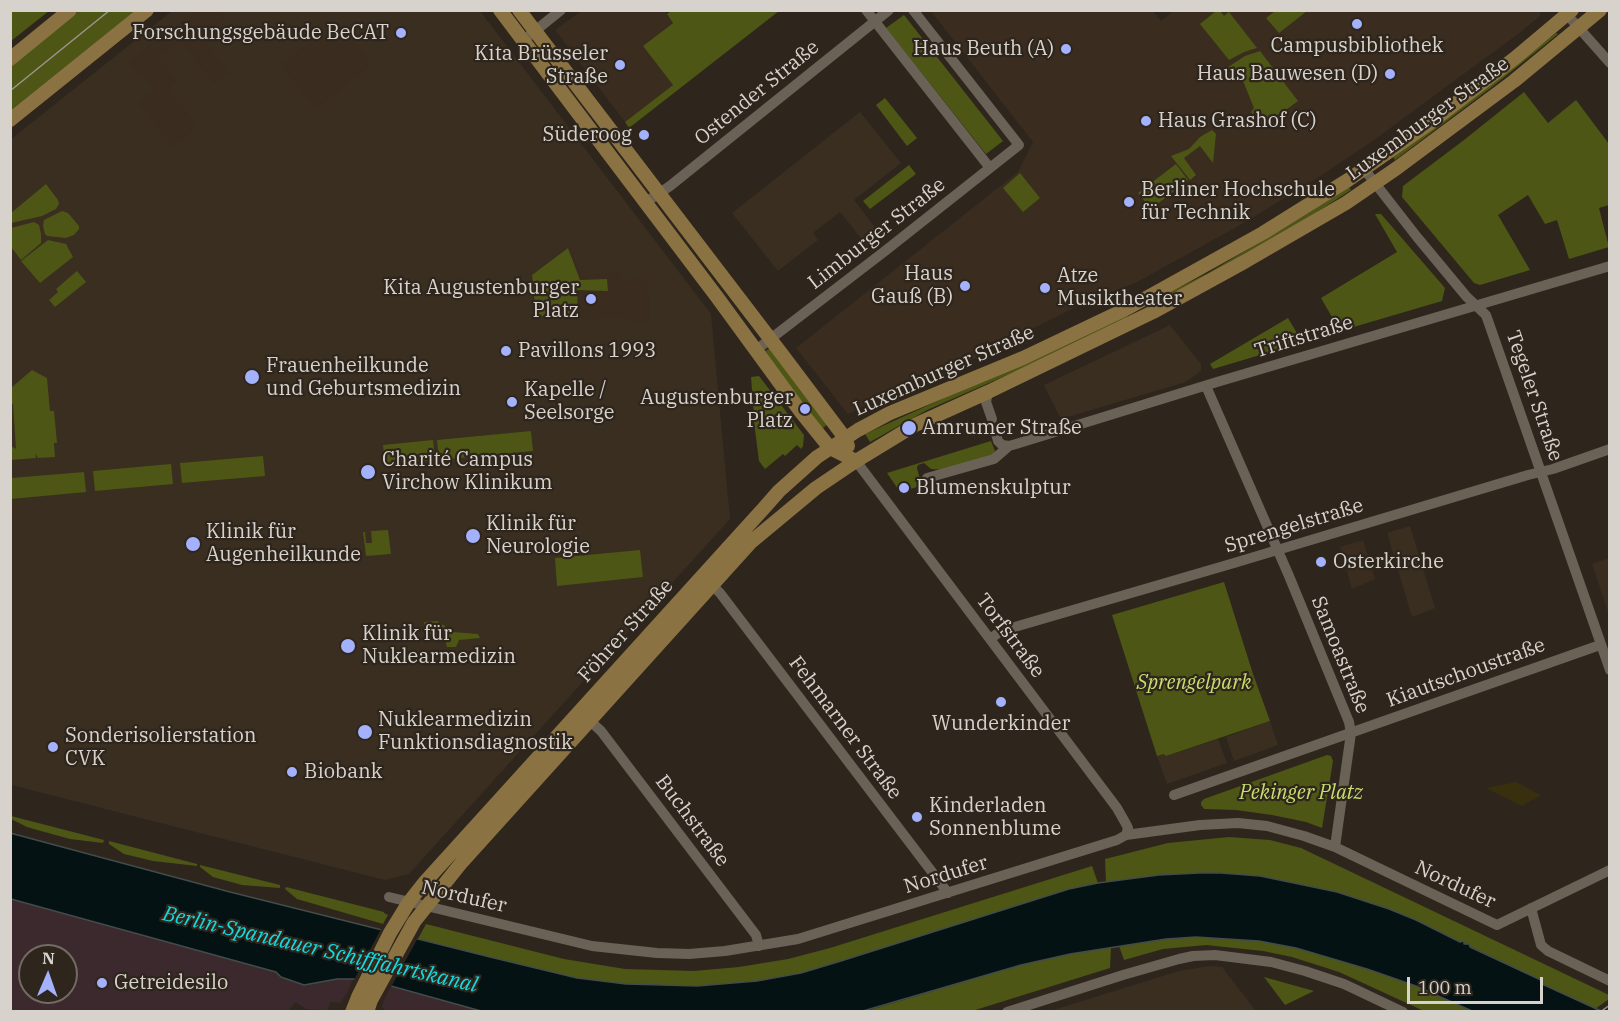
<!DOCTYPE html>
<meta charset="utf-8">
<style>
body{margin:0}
#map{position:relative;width:1620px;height:1022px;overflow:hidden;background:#2e261d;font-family:"IBM Plex Serif",serif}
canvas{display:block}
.frame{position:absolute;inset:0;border:12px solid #d7d2cc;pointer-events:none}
.north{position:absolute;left:18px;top:944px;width:60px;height:60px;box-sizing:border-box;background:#2e261d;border:2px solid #726b63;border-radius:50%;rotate:2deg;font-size:16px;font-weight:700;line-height:24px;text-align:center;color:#d7d2cc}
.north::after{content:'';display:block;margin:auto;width:21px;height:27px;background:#a4b1fc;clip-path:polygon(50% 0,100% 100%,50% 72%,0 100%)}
.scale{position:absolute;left:1407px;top:977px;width:136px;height:27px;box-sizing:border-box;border:3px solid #d7d2cc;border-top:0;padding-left:8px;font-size:18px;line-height:21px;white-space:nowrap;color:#d7d2cc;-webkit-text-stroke:4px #2e261d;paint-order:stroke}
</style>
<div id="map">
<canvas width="1620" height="1022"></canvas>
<div class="frame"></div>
<div class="north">N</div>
<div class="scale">100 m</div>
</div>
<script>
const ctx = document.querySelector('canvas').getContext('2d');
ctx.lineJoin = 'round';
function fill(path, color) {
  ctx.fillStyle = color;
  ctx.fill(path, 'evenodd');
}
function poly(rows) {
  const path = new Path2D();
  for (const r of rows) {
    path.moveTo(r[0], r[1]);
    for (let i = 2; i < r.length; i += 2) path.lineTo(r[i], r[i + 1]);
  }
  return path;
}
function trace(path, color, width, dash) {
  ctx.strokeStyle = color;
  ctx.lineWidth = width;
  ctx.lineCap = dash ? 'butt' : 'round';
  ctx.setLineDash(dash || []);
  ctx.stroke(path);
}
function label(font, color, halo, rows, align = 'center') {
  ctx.font = font + ' "IBM Plex Serif",serif';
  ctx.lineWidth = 4.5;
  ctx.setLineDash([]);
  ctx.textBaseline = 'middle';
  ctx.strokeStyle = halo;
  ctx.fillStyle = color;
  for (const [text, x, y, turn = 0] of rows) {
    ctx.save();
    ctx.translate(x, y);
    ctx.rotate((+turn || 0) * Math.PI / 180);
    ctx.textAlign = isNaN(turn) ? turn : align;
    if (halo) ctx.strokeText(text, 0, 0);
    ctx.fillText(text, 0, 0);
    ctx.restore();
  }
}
const built = poly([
 [172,11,480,11,711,314,730,519,409,874,385,880,11,785,10,140],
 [860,112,901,163,854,200,881,235,867,246,840,212,813,233,818,240,778,271,732,213],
 [1170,325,1201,364,1201,371,1186,382,1061,419,1044,385],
 [1410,526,1435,608,1412,617,1387,533],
 [1270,721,1278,745,1234,761,1226,737],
 [1218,739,1227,763,1167,784,1157,756,1165,753,1166,756],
 [1210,966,1222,967,1256,1011,1050,1011,1179,971]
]);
const industrial = poly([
 [10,899,276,972,281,977,303,985,337,979,353,979,347,993,340,1003,331,1002,327,1010,306,1009,296,1002,287,1012,11,1011],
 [30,956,66,956,66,992,30,992],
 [391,986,396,988,481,1011,385,1011,382,1007,383,1002]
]);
const education = poly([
 [1152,10,1161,21,1175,10,1217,11,1219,13,1222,10,1541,11,1540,16,1518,34,1374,140,1319,177,1242,224,1137,282,1088,301,1020,335,1016,332,990,343,993,351,904,387,848,414,796,348,1018,172,1033,142,931,11],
 [194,11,222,11,221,12,225,18,208,31,203,25,196,31,228,73,214,83,180,40,157,58,176,81,167,89,197,126,173,146,139,103,155,90,140,72,138,74,129,63,164,32,166,34],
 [581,11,664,11,673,22,643,46,673,85,625,122,555,30],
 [336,21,371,64,316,108,282,65],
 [569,245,582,276,618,272,622,282,628,282,628,279,642,278,643,280,647,280,650,318,646,319,646,321,632,322,631,320,627,320,626,316,586,319,575,315,535,318,531,275],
 [1363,540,1375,579,1352,589,1340,547],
 [1609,558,1610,558,1609,615,1592,564]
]);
const green = poly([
 [11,10,49,10,49,11,11,41],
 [79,11,135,11,11,110,11,65],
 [671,11,779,11,629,128,625,122,673,85,643,46,673,23,667,14],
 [1216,11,1220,11,1224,16,1229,12,1257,48,1244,52,1229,60,1200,24],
 [1275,11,1299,11,1300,12,1302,11,1307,11,1279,33,1266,18],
 [904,15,1003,141,986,154,886,28],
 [1556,33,1558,34,1492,87,1395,160,1393,157,1470,101],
 [1260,51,1298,101,1263,127,1251,112,1254,108,1243,81,1222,71,1245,56],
 [1524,92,1548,123,1576,100,1609,144,1609,205,1599,208,1609,247,1569,259,1557,220,1545,224,1528,195,1498,215,1530,270,1480,285,1474,283,1402,197,1403,186,1464,140],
 [885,98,917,138,907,146,876,105],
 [1212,130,1216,134,1213,163,1200,146,1184,158,1196,175,1190,180,1171,156,1189,149,1200,137],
 [1176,164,1188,180,1151,209,1138,193],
 [909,165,916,174,870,209,863,201],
 [1020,173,1040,198,1023,212,1003,188],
 [46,184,58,200,59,204,56,209,42,216,11,223,11,213],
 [1349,187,1351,190,1283,234,1158,302,1157,301,1158,298,1208,273,1281,230],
 [62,211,68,213,79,226,79,229,74,235,66,238,47,236,45,234,43,226,44,220],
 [1375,214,1381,214,1445,288,1442,301,1340,331,1321,298,1397,252],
 [34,222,39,225,41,234,41,243,21,260,11,247,11,228],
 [48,240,66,244,73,257,40,283,21,261],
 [568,248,580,280,607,279,608,291,577,290,578,314,536,316,532,275],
 [77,271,86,282,55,307,49,300,58,292,56,289],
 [1127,315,1128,318,1023,368,927,410,870,442,865,434],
 [1288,318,1301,340,1297,344,1213,369,1210,364],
 [771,347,829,423,823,428,808,411,764,352],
 [32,370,47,378,50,411,54,411,57,443,54,443,55,457,38,458,35,453,36,458,11,460,11,448,13,447,16,449,13,404,11,404,11,388],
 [759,376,804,435,803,446,801,449,797,445,785,456,783,454,765,469,759,461,754,422,761,415,758,412,754,415,751,377],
 [531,431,533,451,439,460,437,440],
 [433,440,435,460,385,465,383,445],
 [991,441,995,451,994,454,947,470,931,469,924,463,918,465,917,468,921,483,924,485,900,492,887,473],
 [263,456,265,476,182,483,180,463],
 [171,464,173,484,95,491,93,471],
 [84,472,86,492,11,499,11,478],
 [388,530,391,554,366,556,363,532,365,532,366,543,372,543,371,531],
 [640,550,643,577,557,586,555,558],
 [1224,582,1253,674,1270,721,1166,756,1164,754,1157,756,1112,615],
 [438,621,439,624,444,625,448,630,453,632,478,634,480,638,459,640,456,647,447,647,445,640,440,636,425,633,424,622],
 [1327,755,1331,756,1333,761,1322,828,1306,822,1272,815,1236,810,1204,809,1201,805,1201,802,1204,799],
 [11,816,104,840,103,843,70,839,41,831,27,827,11,819],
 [1229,837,1270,840,1301,848,1609,995,1609,999,1595,1009,1542,984,1543,982,1416,920,1360,899,1310,886,1260,876,1221,873,1159,875,1106,882,1105,859,1168,843],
 [109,841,197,864,197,866,153,861,124,854,109,844],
 [200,865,280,885,280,888,242,885,213,877,200,867],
 [1092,866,1098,883,1069,889,841,961,801,973,757,981,697,986,626,984,603,982,577,978,490,957,418,939,426,924,564,959,625,969,694,971,739,967,788,959,830,948],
 [286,887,384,912,384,913,388,915,383,924,297,899,285,889],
 [1196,937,1259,941,1296,948,1367,969,1416,986,1472,1011,1424,1011,1339,972,1292,957,1263,951,1206,945,1163,949,1124,960,1119,946,1166,939],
 [1111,947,1110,968,972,1011,863,1012,1021,965,1070,954],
 [1264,977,1314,991,1285,1005]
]);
const sand = poly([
 [1516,782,1541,795,1522,806,1486,788]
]);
const water = poly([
 [10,833,230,892,490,957,577,978,626,984,697,986,757,981,801,973,841,961,1069,889,1098,883,1159,875,1199,873,1221,873,1260,876,1337,892,1389,909,1416,920,1460,942,1464,941,1464,944,1469,944,1470,947,1543,981,1542,984,1601,1011,1472,1011,1416,986,1367,969,1296,948,1259,941,1196,937,1166,939,1070,954,1021,965,863,1011,481,1011,391,986,353,979,337,979,304,985,281,977,276,972,11,899,10,833]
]);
const pier = poly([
 [382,927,419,936,390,989,353,982]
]);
const minor = poly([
 [866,10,990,168],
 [1563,10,1610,63],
 [530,35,561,10],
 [1364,169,1417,237,1466,296,1486,315,1610,670],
 [646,202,670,186,889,10],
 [756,350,885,251,1019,145,913,10],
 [1206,386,1289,576,1349,722,1351,733,1335,847],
 [988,392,986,402,992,419],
 [996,434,998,441,1002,445,1009,446],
 [856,461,1117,808,1126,824,1128,828,1126,835],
 [927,478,994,459,1009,446,1016,444,1217,382,1610,266],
 [712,585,720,593,948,893],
 [990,639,1001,631,1234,563,1528,475,1553,469,1610,449],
 [590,721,601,731,756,935,759,946],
 [1174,795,1600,645],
 [389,897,592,946,657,953,689,954,725,951,798,939,1117,840,1126,835,1200,825,1238,823,1267,826,1304,836,1335,847,1497,925,1610,870],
 [1531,908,1541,945,1548,951,1610,981],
 [1007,1012,1123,975,1179,959,1193,956,1215,955,1271,962,1305,971,1344,984,1403,1012]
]);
const major = poly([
 [500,10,717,297,801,412,830,448,856,461],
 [519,10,781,353,845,438,848,446],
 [10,59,70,10],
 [10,120,147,10],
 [352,1012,358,997,390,933,409,902,424,883,764,508,779,491,817,457,858,430,890,413,1023,358,1128,308,1263,233,1348,180,1430,123,1515,58,1572,10],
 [367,1012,371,1000,414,922,462,862,751,542,816,488,856,461,915,425,988,392,1153,312,1246,261,1346,203,1397,168,1514,81,1600,10]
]);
const tram = poly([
 [10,91,110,10],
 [1600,1012,1610,1005]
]);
const markers = [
 [1357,24,6,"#a4b1fc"],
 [401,33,6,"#a4b1fc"],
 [1066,49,6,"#a4b1fc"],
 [620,65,6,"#a4b1fc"],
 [1390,74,6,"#a4b1fc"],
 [1146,121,6,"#a4b1fc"],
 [644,135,6,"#a4b1fc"],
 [1129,202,6,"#a4b1fc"],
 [965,286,6,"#a4b1fc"],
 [1045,288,6,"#a4b1fc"],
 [591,299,6,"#a4b1fc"],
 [506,351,6,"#a4b1fc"],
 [252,377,8,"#a4b1fc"],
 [512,402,6,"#a4b1fc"],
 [805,409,6,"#a4b1fc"],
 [909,428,8,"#a4b1fc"],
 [368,472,8,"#a4b1fc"],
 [904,488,6,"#a4b1fc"],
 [473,536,8,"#a4b1fc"],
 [193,544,8,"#a4b1fc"],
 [1321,562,6,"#a4b1fc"],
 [348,646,8,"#a4b1fc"],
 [1001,702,6,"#a4b1fc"],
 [365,732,8,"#a4b1fc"],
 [53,747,6,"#a4b1fc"],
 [292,772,6,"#a4b1fc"],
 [917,817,6,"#a4b1fc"],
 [102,983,6,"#a4b1fc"]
];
const poiNames = [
 ["Forschungsgebäude BeCAT",389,33,"right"],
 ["Campusbibliothek",1357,46,"center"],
 ["Haus Beuth (A)",1054,49,"right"],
 ["Kita Brüsseler",608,54,"right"],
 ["Straße",608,77,"right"],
 ["Haus Bauwesen (D)",1378,74,"right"],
 ["Haus Grashof (C)",1158,121],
 ["Süderoog",632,135,"right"],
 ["Berliner Hochschule",1141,190],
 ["für Technik",1141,213],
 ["Haus",953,274,"right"],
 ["Gauß (B)",953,297,"right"],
 ["Atze",1057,276],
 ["Musiktheater",1057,299],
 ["Kita Augustenburger",579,288,"right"],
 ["Platz",579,311,"right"],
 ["Pavillons 1993",518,351],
 ["Frauenheilkunde",266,366],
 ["und Geburtsmedizin",266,389],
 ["Kapelle /",524,390],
 ["Seelsorge",524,413],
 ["Augustenburger",793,398,"right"],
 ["Platz",793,421,"right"],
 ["Amrumer Straße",922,428],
 ["Charité Campus",382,460],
 ["Virchow Klinikum",382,483],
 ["Blumenskulptur",916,488],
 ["Klinik für",486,524],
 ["Neurologie",486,547],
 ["Klinik für",206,532],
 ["Augenheilkunde",206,555],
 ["Osterkirche",1333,562],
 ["Klinik für",362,634],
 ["Nuklearmedizin",362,657],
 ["Nuklearmedizin",378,720],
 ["Funktionsdiagnostik",378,743],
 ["Wunderkinder",1001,724,"center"],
 ["Sonderisolierstation",65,736],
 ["CVK",65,759],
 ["Biobank",304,772],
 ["Kinderladen",929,806],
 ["Sonnenblume",929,829],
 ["Getreidesilo",114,983]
];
const streetNames = [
 ["Ostender Straße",757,93,-39],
 ["Luxemburger Straße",1428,119,-36],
 ["Limburger Straße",877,234,-38],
 ["Triftstraße",1304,337,-17],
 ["Luxemburger Straße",944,371,-24],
 ["Tegeler Straße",1534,396,71],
 ["Sprengelstraße",1294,526,-17],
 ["Föhrer Straße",626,631,-48],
 ["Torfstraße",1010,636,53],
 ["Samoastraße",1340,655,68],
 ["Kiautschoustraße",1466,673,-20],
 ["Fehmarner Straße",845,728,53],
 ["Buchstraße",692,821,53],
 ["Nordufer",946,875,-17],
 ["Nordufer",1455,885,25],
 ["Nordufer",464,897,13]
];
const parkNames = [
 ["Sprengelpark",1194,683],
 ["Pekinger Platz",1301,793]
];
const waterNames = [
 ["Berlin-Spandauer Schifffahrtskanal",320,950,13]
];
fill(built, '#392e20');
fill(industrial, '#3c292d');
fill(education, '#3a2c1f');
fill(green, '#4d5614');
fill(sand, '#372f0e');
fill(water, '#041213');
trace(water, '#434c4a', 1.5);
fill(pier, '#2e261d');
trace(minor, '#6a6157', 10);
trace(major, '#8b7242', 14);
trace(tram, '#9b958e', 1.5);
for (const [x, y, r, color] of markers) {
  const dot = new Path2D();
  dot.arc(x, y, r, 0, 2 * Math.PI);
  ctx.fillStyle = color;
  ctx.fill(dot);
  trace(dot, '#2e261d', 2);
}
label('20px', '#d7d2cc', '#2e261d', poiNames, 'left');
label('20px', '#d7d2cc', '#2e261d', streetNames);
label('italic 20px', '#cadd6f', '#2e261d', parkNames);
label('italic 21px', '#11dce1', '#2e261d', waterNames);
</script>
